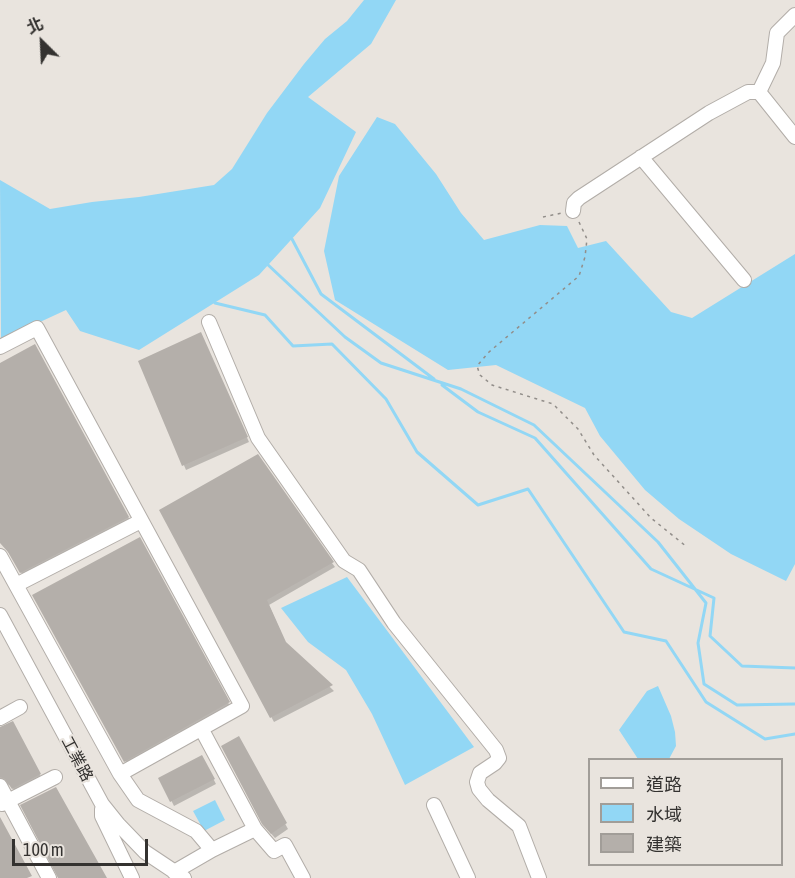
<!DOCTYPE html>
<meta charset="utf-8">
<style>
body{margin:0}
#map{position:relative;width:795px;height:878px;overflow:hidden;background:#e9e4de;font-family:"Asap Condensed","Noto Sans TC",sans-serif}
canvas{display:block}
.legend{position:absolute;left:588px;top:758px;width:195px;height:108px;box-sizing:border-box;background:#e9e4de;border:2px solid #a19d98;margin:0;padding:8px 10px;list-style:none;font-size:18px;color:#343230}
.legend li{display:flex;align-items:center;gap:12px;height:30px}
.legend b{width:30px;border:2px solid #a19d98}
.north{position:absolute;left:12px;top:12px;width:60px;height:60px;-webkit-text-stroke:4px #e9e4de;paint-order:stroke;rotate:336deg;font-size:16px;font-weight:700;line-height:24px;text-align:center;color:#343230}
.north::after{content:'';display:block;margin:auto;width:21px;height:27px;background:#343230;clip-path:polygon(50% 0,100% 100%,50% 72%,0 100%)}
.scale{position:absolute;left:12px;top:839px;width:136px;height:27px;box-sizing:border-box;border:3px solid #343230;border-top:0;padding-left:8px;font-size:18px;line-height:21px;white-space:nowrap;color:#343230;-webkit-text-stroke:4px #e9e4de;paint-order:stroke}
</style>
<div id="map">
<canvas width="795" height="878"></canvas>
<ul class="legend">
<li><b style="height:8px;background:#fff"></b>道路</li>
<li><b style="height:16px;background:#92d7f5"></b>水域</li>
<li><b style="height:16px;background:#b4afaa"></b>建築</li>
</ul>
<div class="north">北</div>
<div class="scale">100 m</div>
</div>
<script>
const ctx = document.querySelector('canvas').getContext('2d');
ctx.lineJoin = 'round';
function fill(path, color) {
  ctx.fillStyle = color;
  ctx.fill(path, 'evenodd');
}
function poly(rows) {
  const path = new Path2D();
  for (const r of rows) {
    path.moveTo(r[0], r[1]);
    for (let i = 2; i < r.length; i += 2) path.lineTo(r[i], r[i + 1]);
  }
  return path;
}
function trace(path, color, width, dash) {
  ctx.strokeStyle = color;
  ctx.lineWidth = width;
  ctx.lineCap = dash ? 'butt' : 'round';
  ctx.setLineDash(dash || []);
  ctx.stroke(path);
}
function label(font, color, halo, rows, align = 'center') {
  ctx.font = font + ' "Asap Condensed","Noto Sans TC",sans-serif';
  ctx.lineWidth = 4.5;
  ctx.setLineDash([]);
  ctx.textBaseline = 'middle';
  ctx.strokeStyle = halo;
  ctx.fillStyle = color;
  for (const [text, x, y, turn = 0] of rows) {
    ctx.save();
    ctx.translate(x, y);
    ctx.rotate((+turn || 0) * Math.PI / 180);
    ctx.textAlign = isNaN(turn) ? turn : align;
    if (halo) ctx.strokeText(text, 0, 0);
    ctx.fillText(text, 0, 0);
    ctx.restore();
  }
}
const water = poly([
 [364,0,396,0,371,44,308,97,356,132,320,208,259,275,139,350,80,331,66,310,1,340,0,180,50,209,92,202,139,197,214,185,232,169,267,113,304,64,325,39,347,21],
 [377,117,395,124,436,174,461,213,484,240,540,225,567,226,578,248,606,241,671,312,692,318,795,254,795,564,786,581,731,554,679,519,645,490,600,436,585,408,496,365,448,370,335,300,324,251,339,176],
 [347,577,474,747,405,785,372,714,346,670,308,642,281,608],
 [658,686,671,716,675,732,676,746,669,759,638,759,619,730,647,691],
 [215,800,225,820,204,831,193,811]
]);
const shadow = poly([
 [203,339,249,442,186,470,140,362],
 [35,346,131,522,24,577,0,539,0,365],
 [161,510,332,563,335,567,269,605,286,644,334,691,274,722],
 [140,539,231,708,128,766,34,596],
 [12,723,43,781,17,795,11,785,2,784,0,781,0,728],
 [238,738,288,829,275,838,267,829],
 [202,757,216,784,174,806,160,778]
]);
const stream = poly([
 [292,239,321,294,434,379],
 [266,263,345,337,381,363,461,389,534,425,658,542,706,603,698,643,704,684,737,705,795,704],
 [215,303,265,315,293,346,332,344,386,399,417,452,478,505,528,489,624,632,666,641,706,702,765,739,795,734],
 [442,385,478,412,535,438,651,569,714,598,710,636,742,666,795,668]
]);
const building = poly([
 [201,332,248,437,182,466,138,361],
 [35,344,129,517,20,573,8,552,0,543,0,363],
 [258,454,334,562,267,600,286,642,333,685,270,718,159,510],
 [140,537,230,702,124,762,32,595],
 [13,721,41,774,12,789,5,779,0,777,0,727],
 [239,736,287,823,271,834,262,824,221,746],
 [202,755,215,779,170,802,158,778],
 [56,787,107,878,58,878,20,805],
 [0,817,32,876,27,878,0,878]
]);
const path = poly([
 [543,217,562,213],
 [579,222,587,239,585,257,579,276,489,352,477,366,480,375,492,385,553,404,578,429,594,455,651,518,687,547]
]);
const minor = poly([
 [759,92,795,137],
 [641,157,744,280],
 [573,211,574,203,579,198,709,113,748,92,759,92,773,63,777,33,795,15],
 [209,322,258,438,344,561,359,570,394,623,496,750,499,758,495,763,480,773,477,782,479,789,488,800,519,826,539,878],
 [0,347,37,328,242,706,120,774],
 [0,556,120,774,138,800,196,831,212,850,174,872],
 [16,585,141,521],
 [0,615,102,804,118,824,145,852,184,878],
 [0,718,20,707],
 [202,730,255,829,274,851,285,845,303,878],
 [0,786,49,878],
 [2,804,55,777],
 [434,805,468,878],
 [102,809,102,816,132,878],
 [212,850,255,829]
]);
const streetNames = [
 ["工業路",77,759,62]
];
fill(water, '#92d7f5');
fill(shadow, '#0003');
trace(stream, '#92d7f5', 3);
fill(building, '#b4afaa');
trace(minor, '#b2ada8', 16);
trace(path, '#928e8a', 1.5, [3, 4.5]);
trace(minor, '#fff', 14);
label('16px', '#343230', '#e9e4de', streetNames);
</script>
